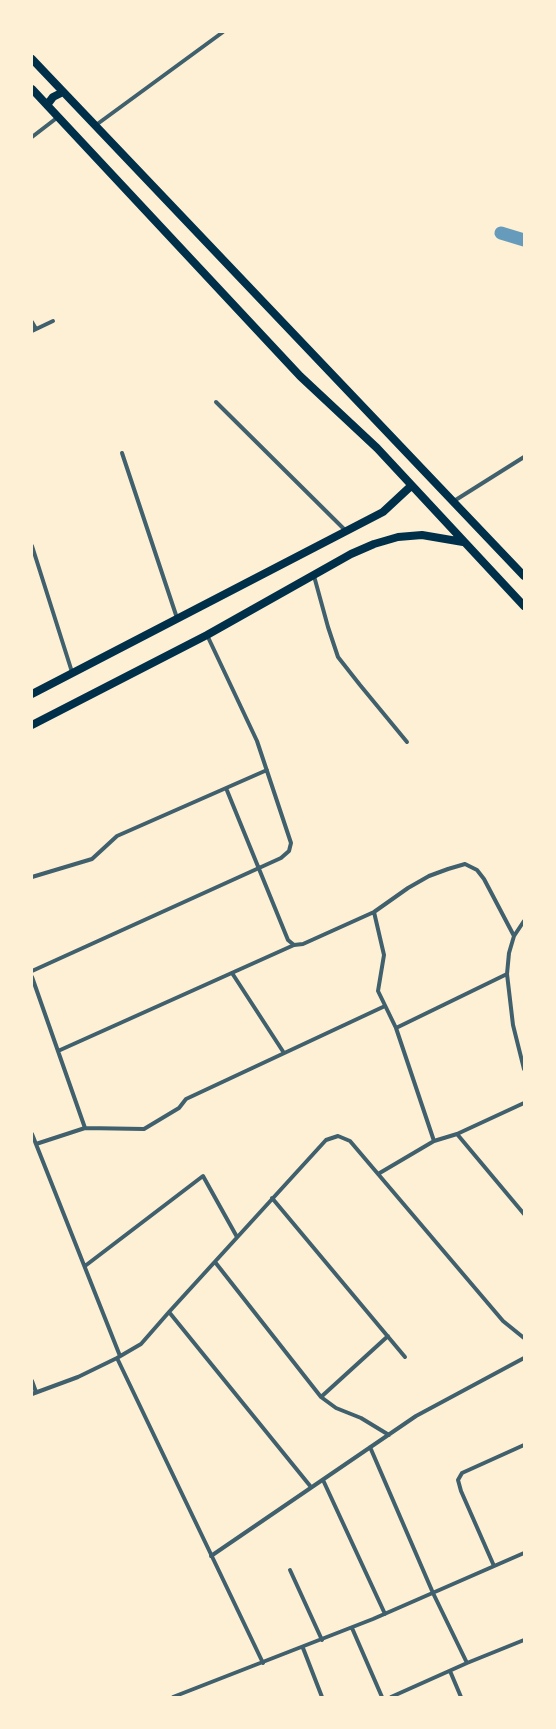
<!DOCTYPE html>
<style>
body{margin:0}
#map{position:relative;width:556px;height:1729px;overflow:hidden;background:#fdf0d5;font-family:Karla,sans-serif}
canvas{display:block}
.frame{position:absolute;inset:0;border:33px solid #fdf0d5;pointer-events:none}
</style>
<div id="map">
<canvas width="556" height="1729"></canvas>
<div class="frame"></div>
</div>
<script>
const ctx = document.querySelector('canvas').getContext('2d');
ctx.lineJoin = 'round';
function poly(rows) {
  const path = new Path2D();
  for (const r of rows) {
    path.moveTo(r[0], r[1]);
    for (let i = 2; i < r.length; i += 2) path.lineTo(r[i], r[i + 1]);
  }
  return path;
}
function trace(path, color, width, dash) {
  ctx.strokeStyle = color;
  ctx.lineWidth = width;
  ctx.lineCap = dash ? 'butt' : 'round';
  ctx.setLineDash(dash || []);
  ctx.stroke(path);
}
const canal = poly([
 [501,233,524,240]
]);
const minor = poly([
 [96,125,223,32],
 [32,137,58,117],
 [32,322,36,329],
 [32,331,53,321],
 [216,402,346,531],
 [122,453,177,618],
 [454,501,524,457],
 [32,546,72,672],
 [314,576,328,627,338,657,360,685,407,742],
 [226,788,288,940,294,945],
 [32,877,92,859,117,836,267,770],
 [374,912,384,955,378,991,396,1028,434,1141],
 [524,921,514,936,509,953,507,974,513,1025,524,1069],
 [32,971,281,858,289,851,291,843,257,741,207,635],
 [232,973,284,1053],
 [32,977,85,1128],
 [396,1028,507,974],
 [58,1051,294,945,303,944,374,912,408,888,429,876,448,869,465,864,477,870,484,879,514,936],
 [32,1134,120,1356],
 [457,1134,524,1214],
 [36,1144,85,1128,144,1129,179,1108,186,1099,385,1006],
 [378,1174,434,1141,457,1134,524,1103],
 [272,1198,405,1357],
 [215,1262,321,1397,336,1408,361,1418,389,1435],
 [85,1266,203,1176,237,1237],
 [169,1312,311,1487],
 [117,1358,263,1663],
 [32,1381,36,1392],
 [32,1394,78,1377,117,1358,141,1344,169,1312,326,1140,338,1136,350,1141,503,1321,524,1338],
 [321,1397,388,1336],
 [370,1447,433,1593,467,1663],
 [323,1480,385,1614],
 [211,1556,416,1416,524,1358],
 [494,1566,461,1491,458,1480,462,1473,524,1445],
 [290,1570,322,1640],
 [352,1628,382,1697],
 [303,1648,322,1697],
 [450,1671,461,1697],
 [173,1697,373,1619,524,1553],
 [391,1697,467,1663,524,1640]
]);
const primary = poly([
 [32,59,524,576],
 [32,89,300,376,377,448,524,606],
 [47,105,53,97,63,92],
 [32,694,383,512,411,486],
 [32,725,207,635,351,554,374,544,398,537,422,535,463,542]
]);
trace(canal, '#669bbc', 13);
trace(minor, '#3f606c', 4);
trace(primary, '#003049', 8);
</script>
